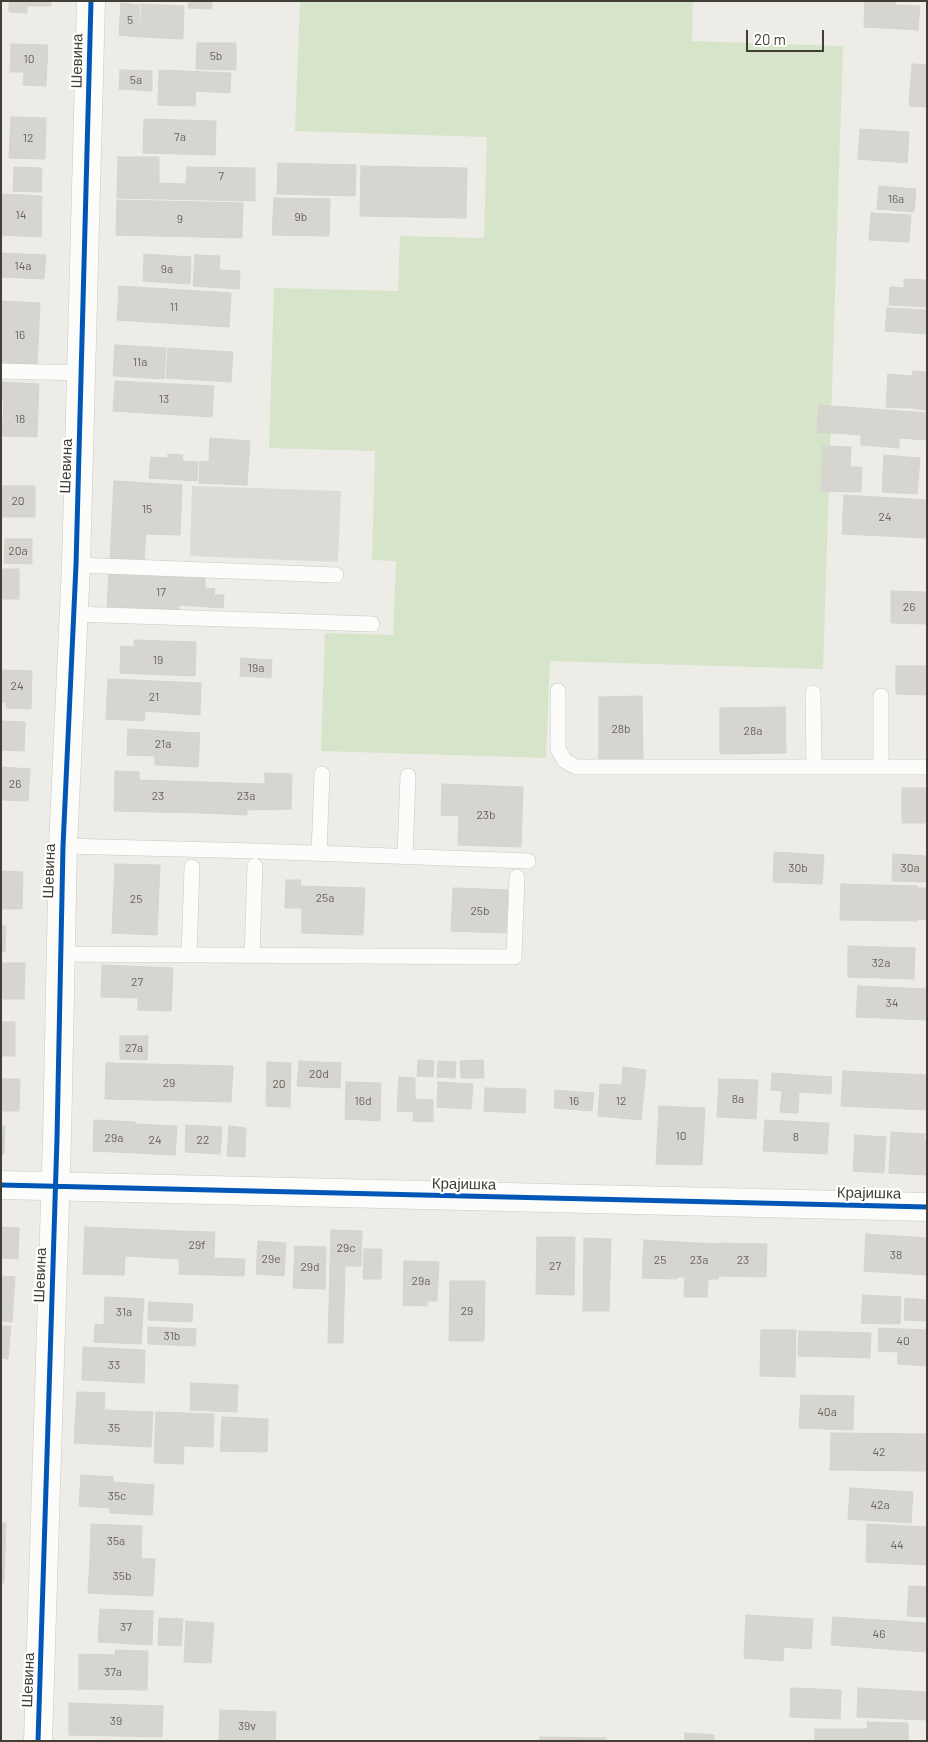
<!DOCTYPE html>
<meta charset="utf-8">
<style>
body{margin:0}
#map{position:relative;width:928px;height:1742px;overflow:hidden;background:#edece7;font-family:Barlow,sans-serif}
canvas{display:block}
.frame{position:absolute;inset:0;border:2px solid #413e35;pointer-events:none}
.scale{position:absolute;left:746px;top:30px;width:78px;height:22px;box-sizing:border-box;border:2px solid #413e35;border-top:0;padding-left:6px;font-size:15px;line-height:18px;white-space:nowrap;color:#413e35;-webkit-text-stroke:4px #fff;paint-order:stroke}
</style>
<div id="map">
<canvas width="928" height="1742"></canvas>
<div class="frame"></div>
<div class="scale">20 m</div>
</div>
<script>
const ctx = document.querySelector('canvas').getContext('2d');
ctx.lineJoin = 'round';
function fill(path, color) {
  ctx.fillStyle = color;
  ctx.fill(path, 'evenodd');
}
function poly(rows) {
  const path = new Path2D();
  for (const r of rows) {
    path.moveTo(r[0], r[1]);
    for (let i = 2; i < r.length; i += 2) path.lineTo(r[i], r[i + 1]);
  }
  return path;
}
function trace(path, color, width, dash) {
  ctx.strokeStyle = color;
  ctx.lineWidth = width;
  ctx.lineCap = dash ? 'butt' : 'round';
  ctx.setLineDash(dash || []);
  ctx.stroke(path);
}
function label(font, color, halo, rows, align = 'center') {
  ctx.font = font + ' Barlow,sans-serif';
  ctx.lineWidth = 4.5;
  ctx.setLineDash([]);
  ctx.textBaseline = 'middle';
  ctx.strokeStyle = halo;
  ctx.fillStyle = color;
  for (const [text, x, y, turn = 0] of rows) {
    ctx.save();
    ctx.translate(x, y);
    ctx.rotate((+turn || 0) * Math.PI / 180);
    ctx.textAlign = isNaN(turn) ? turn : align;
    if (halo) ctx.strokeText(text, 0, 0);
    ctx.fillText(text, 0, 0);
    ctx.restore();
  }
}
const green = poly([
 [300,1,693,1,692,41,843,46,823,669,550,661,546,758,321,751,325,633,393,635,396,561,372,560,375,451,269,448,274,288,398,291,400,236,484,238,487,137,295,131]
]);
const parking = poly([
 [192,486,341,491,338,562,190,556]
]);
const building = poly([
 [9,1,51,1,51,6,27,6,27,13,9,12,9,1],
 [189,1,212,1,212,9,188,8,189,1],
 [865,1,895,1,895,5,920,6,918,30,864,27,865,1],
 [121,3,140,5,139,37,119,35,121,3],
 [142,4,184,6,183,39,140,37,142,4],
 [197,43,236,43,236,70,196,69,197,43],
 [11,44,48,45,46,86,23,85,24,72,10,72,11,44],
 [912,64,927,65,927,107,909,106,912,64],
 [120,70,152,71,152,91,119,89,120,70],
 [159,70,231,73,230,93,196,91,195,106,158,105,159,70],
 [11,117,46,118,45,159,9,158,11,117],
 [144,119,216,121,215,155,143,153,144,119],
 [860,129,909,132,907,163,858,159,860,129],
 [118,157,159,157,159,183,186,184,187,167,255,168,255,201,117,198,118,157],
 [278,163,356,165,355,196,277,194,278,163],
 [361,166,467,168,466,218,360,216,361,166],
 [14,167,42,168,41,192,13,191,14,167],
 [879,186,916,189,914,212,877,209,879,186],
 [1,194,42,196,41,237,1,235,1,194],
 [274,198,330,199,329,236,272,235,274,198],
 [117,200,243,203,242,238,116,235,117,200],
 [871,213,911,215,909,242,869,240,871,213],
 [1,253,46,255,44,279,1,277,1,253],
 [144,254,191,257,190,284,143,281,144,254],
 [195,255,220,256,219,270,240,271,239,289,193,286,195,255],
 [904,279,927,280,927,307,889,305,890,287,904,288,904,279],
 [119,286,231,293,229,327,117,320,119,286],
 [1,301,40,303,37,368,1,367,1,301],
 [887,308,927,310,927,334,885,331,887,308],
 [115,345,166,348,164,379,113,376,115,345],
 [168,348,233,352,231,382,166,378,168,348],
 [913,371,927,372,927,410,911,408,913,371],
 [888,374,912,376,910,408,886,407,888,374],
 [115,381,214,386,212,417,113,411,115,381],
 [1,382,39,384,37,437,2,436,4,401,1,401,1,382],
 [819,405,927,413,927,440,899,438,899,448,861,445,861,435,817,432,819,405],
 [210,438,250,441,247,485,199,483,200,461,209,462,210,438],
 [823,446,851,447,850,467,862,467,861,492,821,491,823,446],
 [168,454,183,455,182,461,198,462,197,481,149,478,151,457,168,458,168,454],
 [884,455,920,458,917,494,882,492,884,455],
 [114,481,182,485,180,535,146,534,144,560,110,559,114,481],
 [3,486,35,486,35,517,2,517,3,486],
 [844,495,927,500,927,538,842,534,844,495],
 [5,539,32,539,32,564,4,563,5,539],
 [1,569,19,569,19,599,1,599,1,569],
 [109,573,205,578,205,588,215,589,214,595,224,595,223,608,179,605,179,611,107,607,109,573],
 [891,591,927,592,927,624,891,623,891,591],
 [134,640,196,642,195,676,120,673,121,646,134,647,134,640],
 [241,658,272,660,271,678,240,676,241,658],
 [896,666,927,666,927,695,896,694,896,666],
 [1,670,32,671,31,709,6,708,6,702,1,702,1,670],
 [108,679,201,683,200,715,145,711,144,721,106,719,108,679],
 [642,696,643,761,599,761,599,697,642,696],
 [785,707,786,753,720,754,720,708,785,707],
 [1,721,25,722,24,751,1,750,1,721],
 [128,729,200,733,198,767,155,765,155,756,127,755,128,729],
 [1,767,30,769,28,801,1,800,1,767],
 [115,771,139,772,139,780,202,782,201,813,114,811,115,771],
 [265,773,292,774,291,809,247,810,247,815,201,813,202,782,265,784,265,773],
 [442,784,523,787,521,847,458,845,459,816,441,815,442,784],
 [902,788,927,788,927,823,902,823,902,788],
 [774,852,824,855,822,884,773,882,774,852],
 [893,854,927,856,927,882,892,881,893,854],
 [115,864,160,865,157,935,112,933,115,864],
 [1,871,23,872,22,909,1,909,1,871],
 [286,880,301,880,300,886,365,888,363,935,302,933,302,908,285,908,286,880],
 [841,884,917,886,917,921,840,920,841,884],
 [453,888,508,890,506,933,451,931,453,888],
 [918,888,927,888,927,920,917,919,918,888],
 [1,926,6,926,5,952,1,952,1,926],
 [848,946,915,948,914,979,848,977,848,946],
 [1,963,25,963,24,999,3,999,3,993,1,993,1,963],
 [102,965,173,968,171,1011,138,1010,138,998,101,997,102,965],
 [858,986,927,989,927,1020,856,1017,858,986],
 [1,1022,15,1022,15,1056,1,1056,1,1022],
 [120,1036,148,1036,147,1060,120,1059,120,1036],
 [418,1060,434,1061,433,1077,417,1076,418,1060],
 [483,1060,484,1078,461,1078,460,1061,483,1060],
 [299,1061,341,1063,340,1088,297,1086,299,1061],
 [438,1061,456,1062,455,1078,437,1077,438,1061],
 [267,1062,291,1063,290,1107,266,1106,267,1062],
 [106,1063,233,1066,231,1102,105,1099,106,1063],
 [623,1067,646,1070,641,1120,598,1116,600,1084,622,1085,623,1067],
 [843,1071,927,1075,927,1110,841,1106,843,1071],
 [772,1073,832,1077,831,1094,799,1092,798,1113,780,1112,782,1091,771,1090,772,1073],
 [399,1077,415,1078,415,1099,433,1100,433,1122,413,1121,414,1112,397,1111,399,1077],
 [1,1079,20,1079,19,1111,1,1111,1,1079],
 [719,1079,758,1080,756,1119,717,1117,719,1079],
 [346,1082,381,1083,380,1121,345,1119,346,1082],
 [438,1082,473,1084,471,1109,437,1107,438,1082],
 [485,1088,526,1089,525,1113,484,1111,485,1088],
 [555,1090,594,1093,592,1111,554,1108,555,1090],
 [659,1106,705,1108,702,1165,656,1164,659,1106],
 [94,1120,135,1122,134,1153,93,1151,94,1120],
 [765,1120,829,1123,827,1154,763,1151,765,1120],
 [135,1124,177,1126,175,1155,134,1153,135,1124],
 [186,1125,222,1127,220,1154,185,1152,186,1125],
 [1,1126,5,1126,4,1154,1,1154,1,1126],
 [229,1126,246,1128,245,1157,227,1156,229,1126],
 [891,1132,925,1134,924,1139,927,1140,927,1175,889,1173,891,1132],
 [855,1135,886,1137,884,1173,853,1171,855,1135],
 [1,1227,19,1228,18,1259,1,1258,1,1227],
 [85,1227,180,1231,179,1259,125,1256,124,1275,83,1274,85,1227],
 [331,1230,362,1231,361,1266,330,1266,331,1230],
 [180,1231,215,1232,214,1258,245,1259,244,1276,179,1274,180,1231],
 [866,1234,927,1238,927,1275,864,1271,866,1234],
 [537,1237,575,1237,574,1295,536,1294,537,1237],
 [584,1238,611,1239,609,1311,583,1311,584,1238],
 [644,1240,679,1242,677,1279,642,1278,644,1240],
 [258,1241,286,1243,284,1276,256,1274,258,1241],
 [679,1242,720,1244,718,1279,708,1279,707,1297,684,1297,685,1277,678,1277,679,1242],
 [720,1243,767,1244,766,1277,719,1276,720,1243],
 [295,1246,326,1247,325,1289,293,1288,295,1246],
 [364,1249,382,1249,381,1279,363,1279,364,1249],
 [404,1261,439,1262,437,1301,427,1301,427,1306,403,1305,404,1261],
 [330,1267,345,1267,343,1343,328,1343,330,1267],
 [1,1276,15,1277,12,1322,1,1321,1,1276],
 [450,1281,485,1281,484,1341,449,1341,450,1281],
 [863,1295,901,1297,900,1324,861,1323,863,1295],
 [105,1297,144,1299,141,1344,94,1342,95,1324,104,1325,105,1297],
 [905,1298,927,1300,927,1321,904,1320,905,1298],
 [149,1302,193,1304,192,1322,148,1320,149,1302],
 [1,1326,11,1326,8,1359,1,1358,1,1326],
 [148,1327,196,1329,195,1346,148,1344,148,1327],
 [879,1328,927,1330,927,1366,898,1364,898,1352,878,1351,879,1328],
 [761,1330,796,1330,795,1377,760,1376,761,1330],
 [799,1331,871,1333,870,1358,798,1356,799,1331],
 [83,1347,145,1350,144,1383,82,1380,83,1347],
 [191,1383,238,1385,237,1412,190,1410,191,1383],
 [77,1392,105,1393,104,1410,153,1412,151,1447,74,1443,77,1392],
 [801,1395,854,1396,853,1430,799,1428,801,1395],
 [156,1412,214,1414,213,1447,184,1446,183,1464,154,1463,156,1412],
 [222,1417,268,1419,267,1452,220,1451,222,1417],
 [831,1433,927,1434,927,1471,830,1470,831,1433],
 [81,1475,113,1477,113,1482,154,1485,152,1515,110,1513,110,1508,79,1506,81,1475],
 [850,1488,913,1492,911,1523,848,1519,850,1488],
 [1,1523,6,1523,4,1583,1,1583,1,1523],
 [91,1524,142,1526,141,1559,90,1557,91,1524],
 [867,1524,927,1527,927,1565,866,1562,867,1524],
 [90,1557,155,1559,153,1596,88,1593,90,1557],
 [909,1586,927,1587,927,1617,907,1616,909,1586],
 [100,1609,153,1611,152,1645,98,1642,100,1609],
 [746,1615,813,1619,811,1649,784,1647,783,1661,744,1658,746,1615],
 [833,1617,927,1623,927,1652,831,1645,833,1617],
 [159,1618,183,1619,181,1646,158,1645,159,1618],
 [186,1621,214,1623,211,1663,184,1662,186,1621],
 [116,1650,148,1651,147,1690,79,1689,79,1654,115,1655,116,1650],
 [791,1688,841,1690,840,1719,790,1717,791,1688],
 [858,1688,927,1692,927,1720,857,1717,858,1688],
 [69,1703,163,1706,162,1737,69,1735,69,1703],
 [220,1710,276,1712,275,1741,219,1741,220,1710],
 [867,1722,908,1723,908,1741,815,1741,815,1729,868,1729,867,1722],
 [685,1733,714,1735,714,1741,685,1741,685,1733],
 [540,1737,606,1738,606,1741,540,1741,540,1737]
]);
const lane = poly([
 [1,371,81,373],
 [76,565,336,575],
 [74,614,372,624],
 [558,691,558,749,565,761,576,767,927,767],
 [813,693,814,766],
 [881,696,881,766],
 [63,846,256,851,528,861],
 [319,853,322,774],
 [405,856,408,776],
 [59,954,514,957,517,877],
 [189,955,192,867],
 [252,956,255,866]
]);
const street = poly([
 [1,1185,927,1207],
 [38,1741,57,1138,63,846,76,565,91,1]
]);
const cycleway = poly([
 [1,1185,927,1207],
 [38,1741,57,1138,63,846,76,565,91,1]
]);
const numberNames = [
 ["5",130,20],
 ["5b",216,56],
 ["10",29,59],
 ["5a",136,80],
 ["7a",180,137],
 ["12",28,138],
 ["7",221,176],
 ["16a",896,199],
 ["14",21,215],
 ["9b",301,217],
 ["9",180,219],
 ["14a",23,266],
 ["9a",167,269],
 ["11",174,307],
 ["16",20,335],
 ["11a",140,362],
 ["13",164,399],
 ["18",20,419],
 ["20",18,501],
 ["15",147,509],
 ["24",885,517],
 ["20a",18,551],
 ["17",161,592],
 ["26",909,607],
 ["19",158,660],
 ["19a",256,668],
 ["24",17,686],
 ["21",154,697],
 ["28b",621,729],
 ["28a",753,731],
 ["21a",163,744],
 ["26",15,784],
 ["23",158,796],
 ["23a",246,796],
 ["23b",486,815],
 ["30b",798,868],
 ["30a",910,868],
 ["25a",325,898],
 ["25",136,899],
 ["25b",480,911],
 ["32a",881,963],
 ["27",137,982],
 ["34",892,1003],
 ["27a",134,1048],
 ["20d",319,1074],
 ["29",169,1083],
 ["20",279,1084],
 ["8a",738,1099],
 ["16d",363,1101],
 ["16",574,1101],
 ["12",621,1101],
 ["10",681,1136],
 ["8",796,1137],
 ["29a",114,1138],
 ["24",155,1140],
 ["22",203,1140],
 ["29f",197,1245],
 ["29c",346,1248],
 ["38",896,1255],
 ["29e",271,1259],
 ["25",660,1260],
 ["23a",699,1260],
 ["23",743,1260],
 ["27",555,1266],
 ["29d",310,1267],
 ["29a",421,1281],
 ["29",467,1311],
 ["31a",124,1312],
 ["31b",172,1336],
 ["40",903,1341],
 ["33",114,1365],
 ["40a",827,1412],
 ["35",114,1428],
 ["42",879,1452],
 ["35c",117,1496],
 ["42a",880,1505],
 ["35a",116,1541],
 ["44",897,1545],
 ["35b",122,1576],
 ["37",126,1627],
 ["46",879,1634],
 ["37a",113,1672],
 ["39",116,1721],
 ["39v",247,1726]
];
const streetNames = [
 ["Шевина",77,61,-89],
 ["Шевина",66,466,-88],
 ["Шевина",49,871,-88],
 ["Крајишка",464,1184,1],
 ["Крајишка",869,1193,1],
 ["Шевина",40,1275,-88],
 ["Шевина",28,1680,-88]
];
fill(green, '#d6e5c9');
fill(parking, '#dcdbd7');
fill(building, '#d6d5d0');
trace(building, '#d5d3cd', 1);
trace(lane, '#c9c8c3', 16);
trace(street, '#c9c8c3', 29);
trace(lane, '#fcfcfb', 15);
trace(street, '#fcfcfb', 28);
trace(cycleway, '#0057b8', 5);
label('12px', '#67645c', null, numberNames);
label('15px', '#413e35', '#fff', streetNames);
</script>
